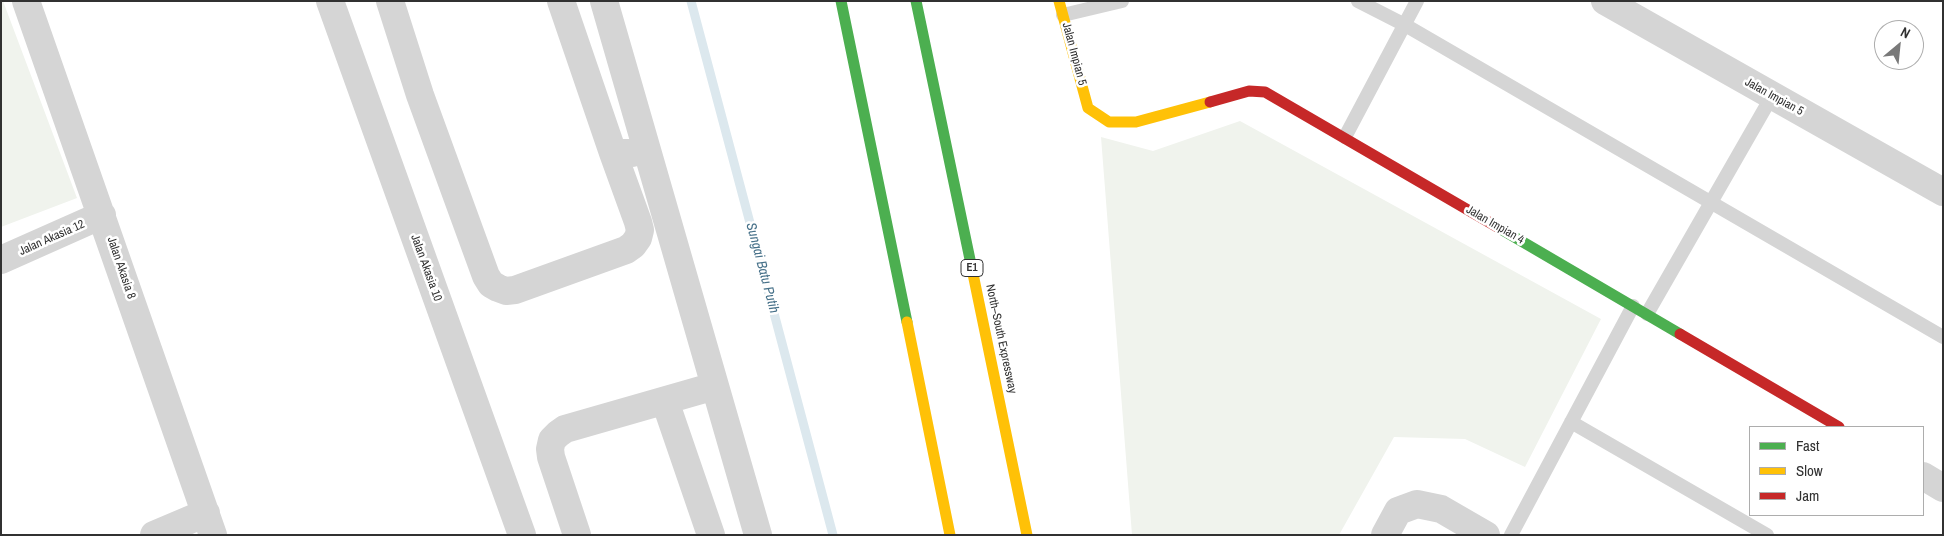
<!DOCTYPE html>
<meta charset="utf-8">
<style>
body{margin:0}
#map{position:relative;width:1944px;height:536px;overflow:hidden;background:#fff;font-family:"Archivo Narrow",sans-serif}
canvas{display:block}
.frame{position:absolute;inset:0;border:2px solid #313131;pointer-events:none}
.legend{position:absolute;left:1749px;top:426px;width:175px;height:90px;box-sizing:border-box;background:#fff;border:1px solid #adadad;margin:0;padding:6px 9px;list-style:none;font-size:15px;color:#313131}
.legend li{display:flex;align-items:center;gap:10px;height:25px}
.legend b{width:25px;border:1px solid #adadad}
.north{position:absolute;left:1874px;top:20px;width:50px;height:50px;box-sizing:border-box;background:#fff;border:1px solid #adadad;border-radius:50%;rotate:28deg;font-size:14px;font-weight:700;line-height:20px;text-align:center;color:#313131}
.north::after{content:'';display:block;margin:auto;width:18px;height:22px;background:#797979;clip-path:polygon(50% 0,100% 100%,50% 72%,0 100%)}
</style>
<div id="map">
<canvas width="1944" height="536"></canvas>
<div class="frame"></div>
<ul class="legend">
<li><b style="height:6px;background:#4caf50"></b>Fast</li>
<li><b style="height:6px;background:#ffc107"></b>Slow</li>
<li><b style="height:6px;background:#c62828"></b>Jam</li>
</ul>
<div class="north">N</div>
</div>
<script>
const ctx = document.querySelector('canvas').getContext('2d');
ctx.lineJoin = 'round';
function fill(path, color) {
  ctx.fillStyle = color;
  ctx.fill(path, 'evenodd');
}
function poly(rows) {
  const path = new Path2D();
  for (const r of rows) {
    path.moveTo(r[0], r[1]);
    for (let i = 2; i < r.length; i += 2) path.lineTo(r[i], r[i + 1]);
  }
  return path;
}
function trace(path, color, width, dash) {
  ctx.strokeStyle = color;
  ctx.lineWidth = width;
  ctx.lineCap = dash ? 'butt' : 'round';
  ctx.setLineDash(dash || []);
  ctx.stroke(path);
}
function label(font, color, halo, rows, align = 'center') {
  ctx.font = font + ' "Archivo Narrow",sans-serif';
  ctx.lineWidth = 5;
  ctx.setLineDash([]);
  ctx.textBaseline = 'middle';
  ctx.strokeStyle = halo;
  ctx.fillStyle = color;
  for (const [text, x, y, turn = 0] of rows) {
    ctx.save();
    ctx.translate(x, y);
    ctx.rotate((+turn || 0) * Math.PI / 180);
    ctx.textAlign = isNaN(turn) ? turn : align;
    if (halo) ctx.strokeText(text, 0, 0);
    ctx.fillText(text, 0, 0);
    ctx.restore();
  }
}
const green = poly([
 [1,1,3,1,77,198,1,227],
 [1240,121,1601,319,1525,467,1465,439,1394,437,1339,535,1132,535,1101,137,1153,151]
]);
const stream = poly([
 [691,1,833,535]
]);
const lane = poly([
 [1358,1,1405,25,1943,337],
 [1063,15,1122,1],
 [1345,137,1417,1],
 [1647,314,1772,96],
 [1571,422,1767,535],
 [1511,535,1633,306]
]);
const street = poly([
 [26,1,213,535],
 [330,1,522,535],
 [390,1,420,95,486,276,491,284,498,288,506,291,515,290,626,250,633,245,638,238,640,230,638,222,613,153],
 [561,1,613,153,632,153],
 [604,1,758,535],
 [1605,1,1943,192],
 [1,260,102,215],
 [665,401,711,535],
 [1923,476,1943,488],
 [154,535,206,513],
 [577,535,551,457,550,449,552,440,558,434,565,429,715,386],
 [1385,535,1398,511,1417,504,1441,509,1486,535]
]);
const fast = poly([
 [841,1,907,322],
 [916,1,972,269],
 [1499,228,1680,334]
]);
const slow = poly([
 [1059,1,1088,108,1109,122,1136,122,1210,102],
 [972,269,1027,535],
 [907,322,950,535]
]);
const jam = poly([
 [1210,102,1249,91,1265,92,1499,228],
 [1680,334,1839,427]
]);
const shields = [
 [972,268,22]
];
const shieldNames = [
 ["E1",972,268]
];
const streetNames = [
 ["Jalan Impian 5",1074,54,75],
 ["Jalan Impian 5",1774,97,29],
 ["Jalan Impian 4",1495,225,30],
 ["Jalan Akasia 12",52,238,-24],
 ["Jalan Akasia 8",121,268,71],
 ["Jalan Akasia 10",426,268,70],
 ["North–South Expressway",1001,339,78]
];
const waterNames = [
 ["Sungai Batu Putih",762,268,75]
];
fill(green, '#f0f3ed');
trace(stream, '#dce8ee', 9);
trace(lane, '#d5d5d5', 14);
trace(street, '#d5d5d5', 28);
trace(fast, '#4caf50', 11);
trace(slow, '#ffc107', 11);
trace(jam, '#c62828', 11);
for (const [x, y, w] of shields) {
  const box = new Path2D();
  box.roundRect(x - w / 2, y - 8.5, w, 17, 4);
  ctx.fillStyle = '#fff';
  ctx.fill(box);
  trace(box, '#313131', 1);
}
label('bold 11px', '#313131', null, shieldNames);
label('12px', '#313131', '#fff', streetNames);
label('italic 14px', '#48728a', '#fff', waterNames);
</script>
